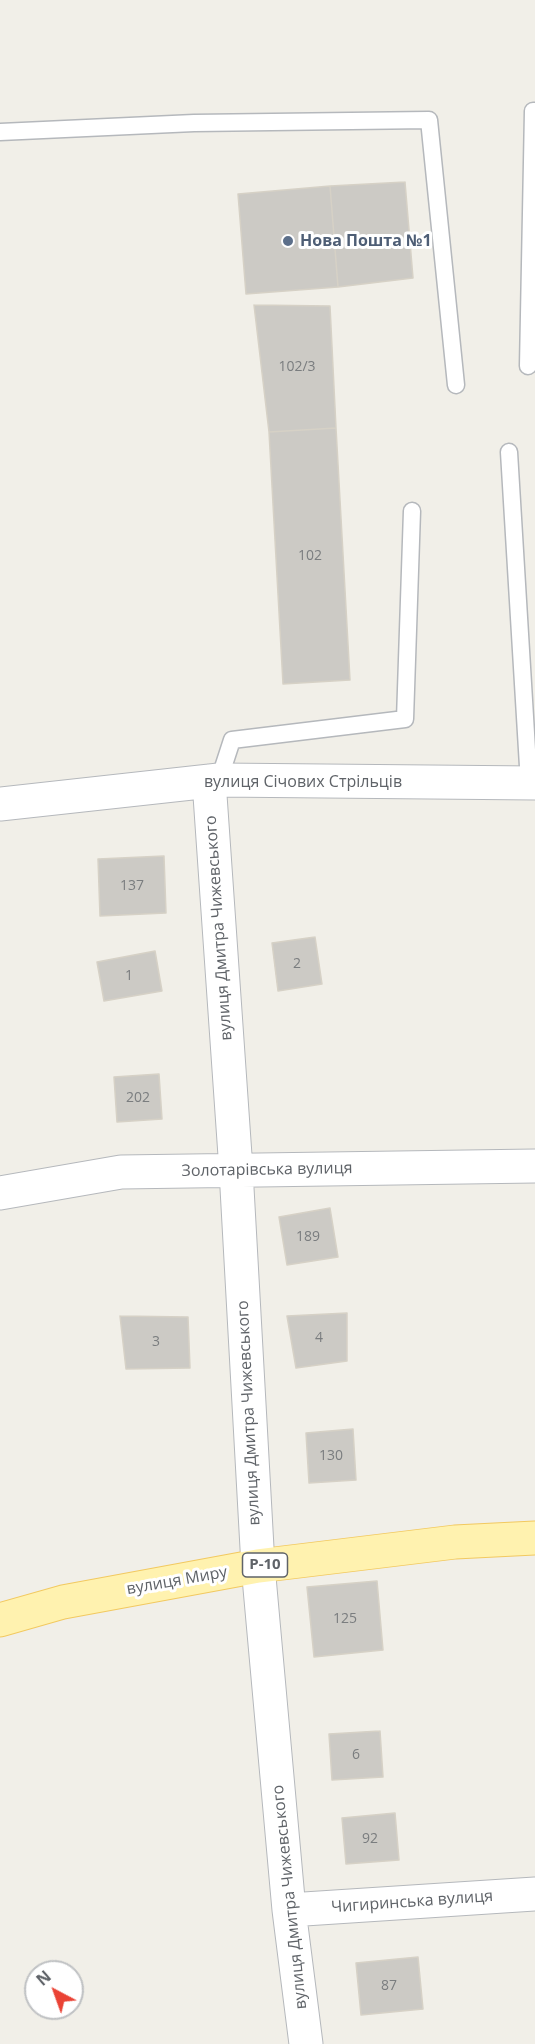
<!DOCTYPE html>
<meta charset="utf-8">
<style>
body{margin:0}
#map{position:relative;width:535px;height:2044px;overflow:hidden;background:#f1efe8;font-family:"Open Sans",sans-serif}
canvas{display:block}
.north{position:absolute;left:24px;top:1960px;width:60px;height:60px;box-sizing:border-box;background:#fff;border:2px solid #bfc1c3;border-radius:50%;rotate:319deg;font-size:16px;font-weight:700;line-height:24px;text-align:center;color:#5f6368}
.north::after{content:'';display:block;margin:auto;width:21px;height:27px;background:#ea4335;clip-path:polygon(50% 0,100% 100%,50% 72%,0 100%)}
</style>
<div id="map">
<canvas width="535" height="2044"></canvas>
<div class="north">N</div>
</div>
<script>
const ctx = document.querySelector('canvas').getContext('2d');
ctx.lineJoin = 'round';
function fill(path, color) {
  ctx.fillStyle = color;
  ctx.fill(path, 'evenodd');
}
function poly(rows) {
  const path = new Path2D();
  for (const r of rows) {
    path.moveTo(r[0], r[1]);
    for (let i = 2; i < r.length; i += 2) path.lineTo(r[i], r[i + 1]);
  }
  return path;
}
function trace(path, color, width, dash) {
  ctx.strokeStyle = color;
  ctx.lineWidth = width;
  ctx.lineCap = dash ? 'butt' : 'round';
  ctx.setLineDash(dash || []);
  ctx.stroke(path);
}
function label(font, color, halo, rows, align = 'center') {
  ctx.font = font + ' "Open Sans",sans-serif';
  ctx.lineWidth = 6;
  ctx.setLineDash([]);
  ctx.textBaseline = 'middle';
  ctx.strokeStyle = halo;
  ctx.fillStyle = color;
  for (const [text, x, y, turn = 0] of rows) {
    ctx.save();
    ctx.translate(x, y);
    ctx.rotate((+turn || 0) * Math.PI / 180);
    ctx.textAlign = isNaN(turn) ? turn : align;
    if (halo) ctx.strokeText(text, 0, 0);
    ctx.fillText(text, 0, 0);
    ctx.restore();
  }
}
const building = poly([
 [405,182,413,278,338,287,330,186,405,182],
 [330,186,338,287,246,294,238,194,330,186],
 [254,305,330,306,336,428,269,432,254,305],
 [336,428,350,680,283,684,269,432,336,428],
 [164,856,166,913,100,916,98,859,164,856],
 [315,937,322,984,278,991,272,943,315,937],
 [155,951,162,991,104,1001,97,962,155,951],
 [159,1074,162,1119,117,1122,114,1077,159,1074],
 [330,1208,338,1257,287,1265,279,1217,330,1208],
 [347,1313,347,1361,296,1368,287,1316,347,1313],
 [120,1316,188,1317,190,1368,126,1369,120,1316],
 [353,1429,356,1480,309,1483,306,1433,353,1429],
 [377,1581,383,1650,314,1657,307,1587,377,1581],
 [380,1731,383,1777,332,1780,329,1734,380,1731],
 [395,1813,399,1860,346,1864,342,1818,395,1813],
 [418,1957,423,2009,361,2015,356,1963,418,1957]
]);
const service = poly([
 [0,132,194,123,429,120,456,385],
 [528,366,533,111,535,111],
 [509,452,529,783],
 [219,780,232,740,405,719,412,511]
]);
const minor = poly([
 [209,781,236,1170,258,1566,289,1910,306,2044],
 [0,804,219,780,535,783],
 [0,1193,121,1172,535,1166],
 [289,1910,535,1894]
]);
const primary = poly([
 [0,1620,63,1602,258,1566,455,1542,535,1538]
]);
const markers = [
 [288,241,6,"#5c6f8a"]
];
const numberNames = [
 ["102/3",297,367],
 ["102",310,556],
 ["137",132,886],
 ["2",297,964],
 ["1",129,976],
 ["202",138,1098],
 ["189",308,1237],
 ["4",319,1338],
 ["3",156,1342],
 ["130",331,1456],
 ["125",345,1619],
 ["6",356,1755],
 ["92",370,1839],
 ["87",389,1986]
];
const shields = [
 [265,1565,45]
];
const shieldNames = [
 ["Р-10",265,1565]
];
const serviceNames = [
 ["Нова Пошта №1",300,241]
];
const streetNames = [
 ["вулиця Січових Стрільців",303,782],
 ["вулиця Дмитра Чижевського",219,928,-94],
 ["Золотарівська вулиця",267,1170,-1],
 ["вулиця Дмитра Чижевського",249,1413,-93],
 ["вулиця Миру",177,1581,-10],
 ["вулиця Дмитра Чижевського",290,1897,-96],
 ["Чигиринська вулиця",412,1902,-4]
];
fill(building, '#cccac5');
trace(building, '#d6d1c6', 1.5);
trace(service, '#b5b8bc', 19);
trace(minor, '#b5b8bc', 35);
trace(primary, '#f2c960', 35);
trace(service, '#fff', 16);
trace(minor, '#fff', 33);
trace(primary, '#fff2af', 33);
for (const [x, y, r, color] of markers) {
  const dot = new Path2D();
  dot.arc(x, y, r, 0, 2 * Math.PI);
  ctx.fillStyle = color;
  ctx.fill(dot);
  trace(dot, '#fff', 2);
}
label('14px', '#7a7d7f', null, numberNames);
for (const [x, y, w] of shields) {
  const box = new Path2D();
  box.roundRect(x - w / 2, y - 12, w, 24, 4.5);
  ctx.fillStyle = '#fff';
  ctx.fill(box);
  trace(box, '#5f6368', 1.5);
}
label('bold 15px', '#5f6368', null, shieldNames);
label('bold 16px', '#4e5e75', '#fff', serviceNames, 'left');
label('16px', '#5f6368', '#fff', streetNames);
</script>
